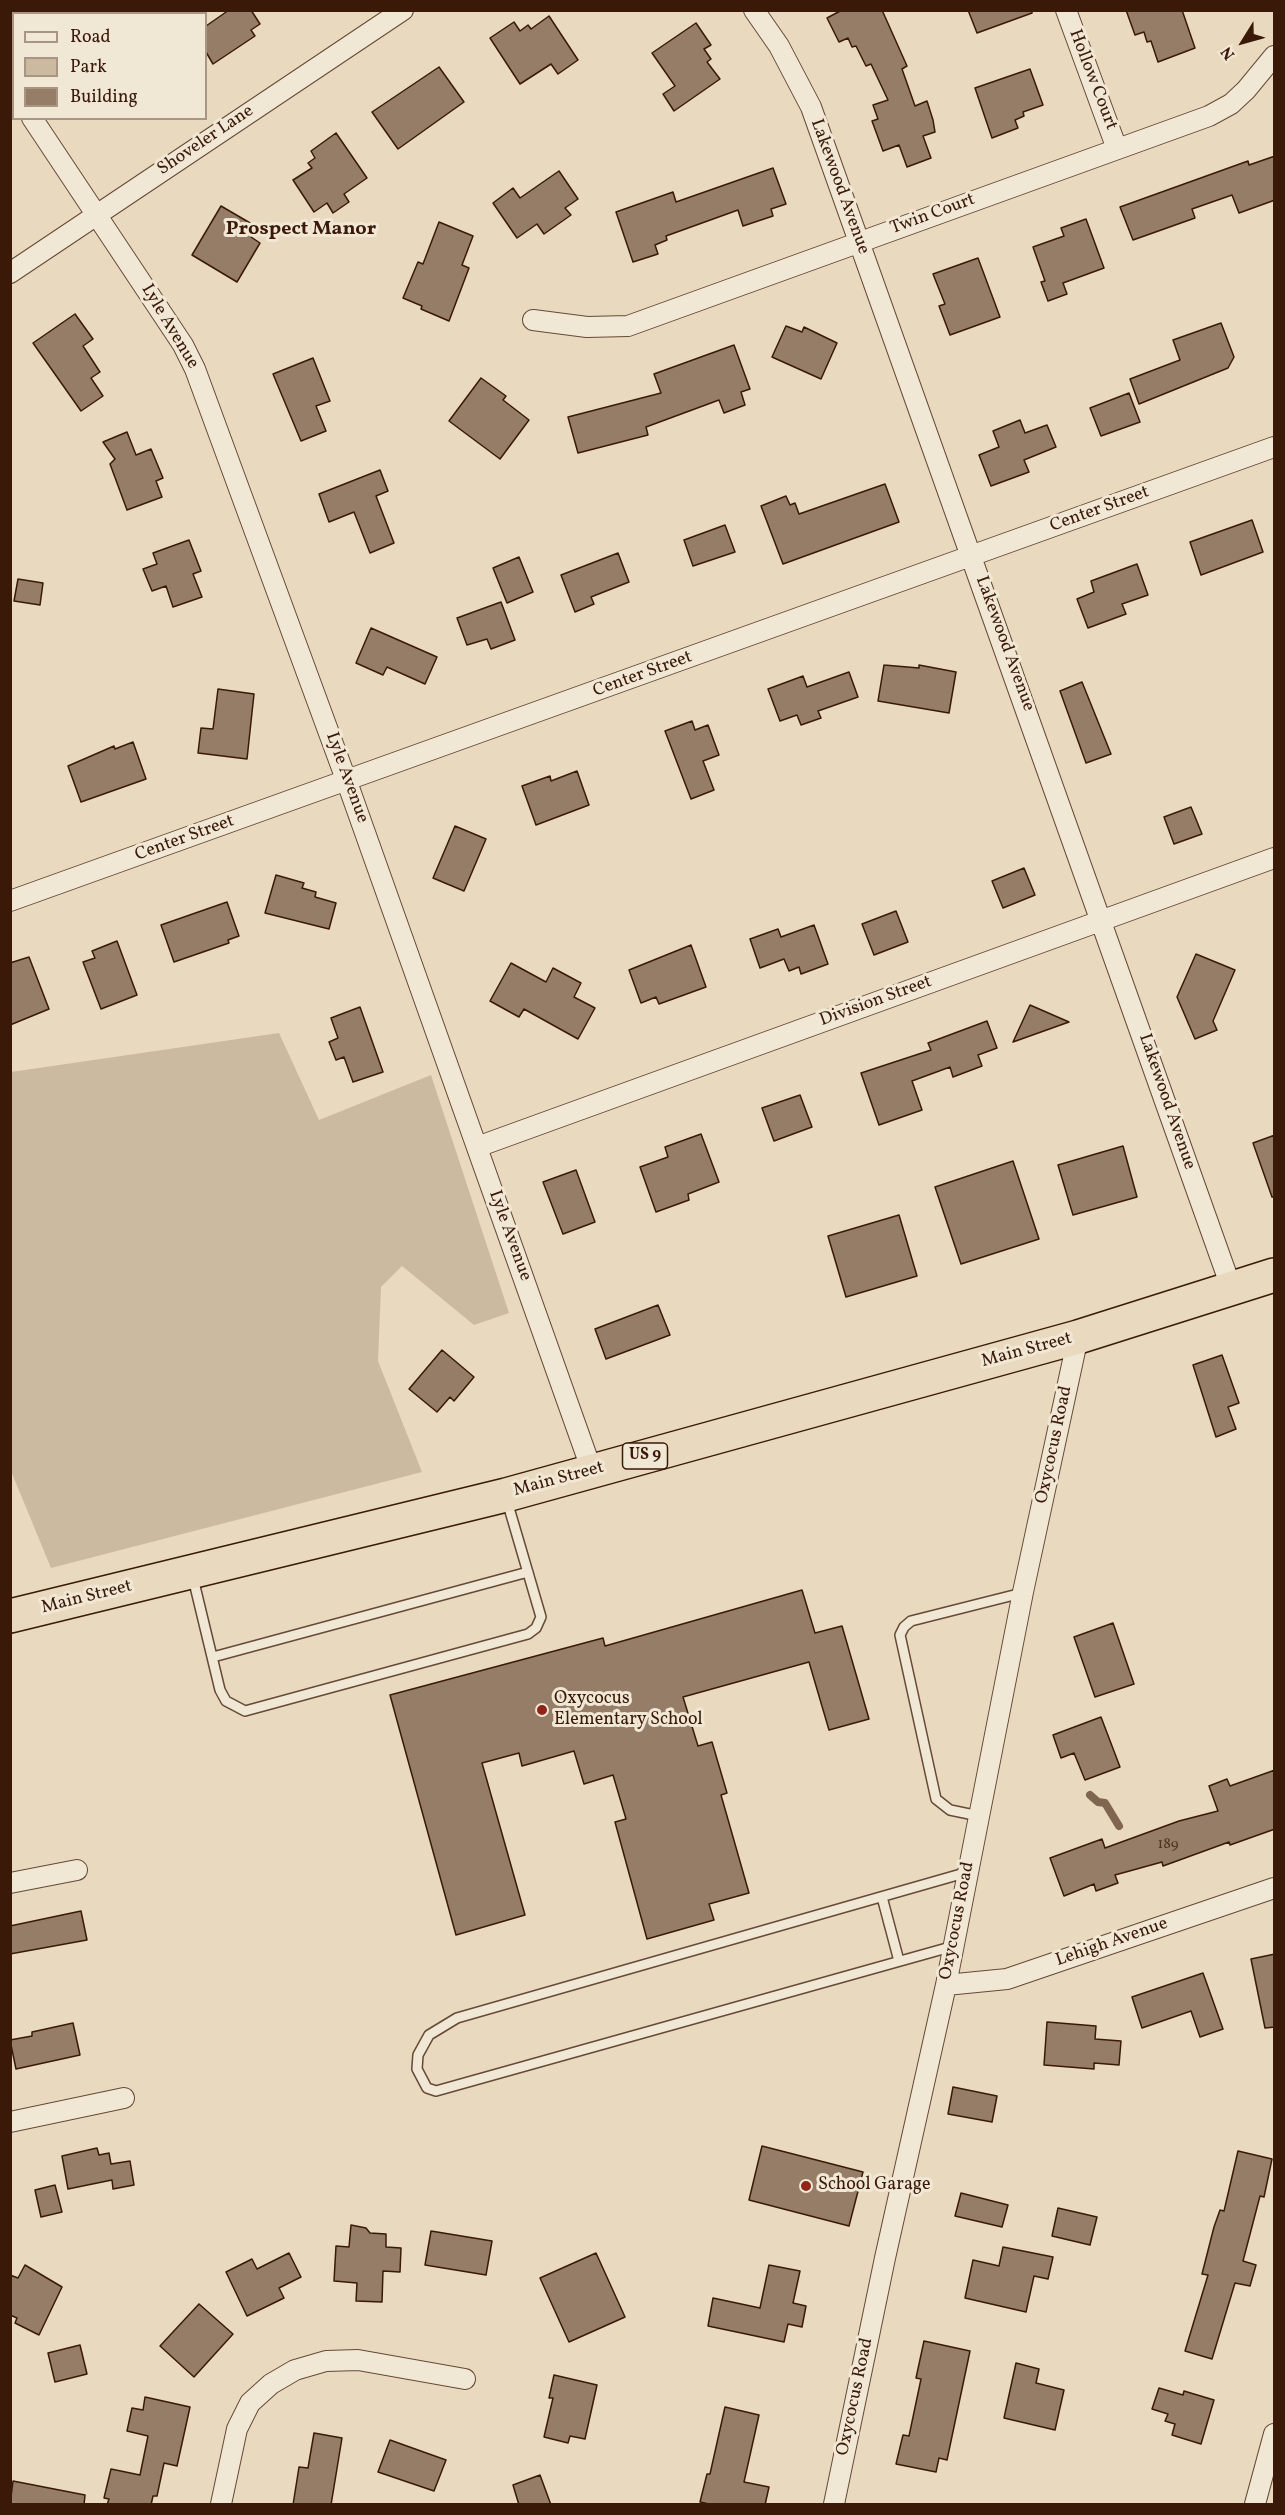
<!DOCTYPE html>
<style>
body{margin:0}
#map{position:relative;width:1285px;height:2515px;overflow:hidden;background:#e9dabf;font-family:Vollkorn,serif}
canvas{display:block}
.frame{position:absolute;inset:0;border:12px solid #3a1908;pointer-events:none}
.legend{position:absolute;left:12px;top:12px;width:195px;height:108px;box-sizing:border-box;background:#f1e7d5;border:2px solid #a89583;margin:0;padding:8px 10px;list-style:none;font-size:18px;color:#3a1908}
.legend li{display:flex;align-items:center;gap:12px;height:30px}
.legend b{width:30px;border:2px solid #a89583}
.north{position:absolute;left:1213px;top:12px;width:60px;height:60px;-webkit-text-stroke:4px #f1e7d5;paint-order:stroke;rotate:233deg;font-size:16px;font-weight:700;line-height:24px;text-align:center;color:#3a1908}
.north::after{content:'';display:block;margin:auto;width:21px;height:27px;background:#3a1908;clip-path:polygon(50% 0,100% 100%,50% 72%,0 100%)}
</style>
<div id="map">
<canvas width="1285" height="2515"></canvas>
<div class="frame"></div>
<ul class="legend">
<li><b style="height:8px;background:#f1e7d5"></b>Road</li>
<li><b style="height:16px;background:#cbb9a0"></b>Park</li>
<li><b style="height:16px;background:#957d67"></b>Building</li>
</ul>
<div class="north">N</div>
</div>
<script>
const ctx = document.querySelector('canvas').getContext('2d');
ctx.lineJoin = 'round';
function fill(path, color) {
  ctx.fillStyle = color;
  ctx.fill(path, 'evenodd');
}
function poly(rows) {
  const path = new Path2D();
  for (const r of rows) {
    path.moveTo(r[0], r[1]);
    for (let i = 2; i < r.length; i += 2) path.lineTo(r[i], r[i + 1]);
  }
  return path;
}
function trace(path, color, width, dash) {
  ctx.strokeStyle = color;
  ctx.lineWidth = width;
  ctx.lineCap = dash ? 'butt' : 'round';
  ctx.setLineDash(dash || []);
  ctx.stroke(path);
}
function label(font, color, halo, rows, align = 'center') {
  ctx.font = font + ' Vollkorn,serif';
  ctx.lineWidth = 6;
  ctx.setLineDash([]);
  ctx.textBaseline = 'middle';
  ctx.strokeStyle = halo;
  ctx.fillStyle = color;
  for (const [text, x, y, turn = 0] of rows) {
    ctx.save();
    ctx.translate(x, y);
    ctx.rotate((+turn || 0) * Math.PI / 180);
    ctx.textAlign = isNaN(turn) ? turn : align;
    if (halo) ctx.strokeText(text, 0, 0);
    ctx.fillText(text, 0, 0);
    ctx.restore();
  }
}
const green = poly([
 [279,1033,319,1120,431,1075,509,1313,474,1325,402,1266,381,1287,378,1361,422,1472,51,1568,11,1471,11,1072]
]);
const stream = poly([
 [1090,1795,1098,1802,1105,1803,1119,1826]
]);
const building = poly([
 [229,10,251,10,260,24,251,30,255,36,213,64,206,52,206,26,229,10],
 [842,10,882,10,907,66,902,69,915,106,927,101,933,120,935,132,923,136,931,158,907,167,899,145,883,151,872,121,878,119,873,105,888,100,871,64,866,66,856,46,852,47,848,38,839,42,827,18,842,10],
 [968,10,1032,10,1032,13,977,33,968,10],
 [1126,10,1182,10,1195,48,1158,62,1151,41,1147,42,1144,32,1135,35,1126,10],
 [549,16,578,60,558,74,551,64,520,84,490,38,514,22,520,31,528,25,531,29,549,16],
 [696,23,711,45,704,49,711,59,707,62,720,79,674,111,663,94,675,86,652,53,696,23],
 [439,67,464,102,398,149,372,112,439,67],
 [1030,69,1043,105,1023,112,1024,116,1015,120,1018,128,992,138,975,88,1030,69],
 [336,133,367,178,344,194,349,202,333,213,327,203,314,212,293,180,312,168,308,163,315,158,311,151,336,133],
 [1275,156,1275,200,1239,213,1232,195,1192,209,1195,218,1133,240,1120,207,1248,161,1249,165,1275,156],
 [773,168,786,204,771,209,773,216,743,226,738,210,666,236,667,240,655,245,658,254,633,262,616,212,673,192,676,202,773,168],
 [559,171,578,199,565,208,571,215,544,234,537,224,517,238,493,203,513,188,520,198,559,171],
 [221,206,257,227,251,237,260,243,237,282,192,255,221,206],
 [1086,219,1104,268,1063,283,1067,294,1048,301,1041,282,1045,281,1033,247,1064,236,1061,228,1086,219],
 [439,222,473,236,462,265,469,268,449,321,421,309,422,306,403,298,418,262,423,264,439,222],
 [978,258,1000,317,950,335,939,306,945,304,933,274,978,258],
 [75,314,93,339,83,346,100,372,91,378,103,396,81,411,33,343,75,314],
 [1221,323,1234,357,1228,368,1139,404,1130,379,1180,360,1173,340,1221,323],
 [786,326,802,332,804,327,837,343,821,379,772,357,786,326],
 [734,345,750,389,741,392,745,405,724,413,719,400,646,427,648,435,578,453,568,417,661,393,654,374,734,345],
 [313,358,330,401,316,406,326,431,301,441,273,374,313,358],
 [481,378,506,396,503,400,529,420,500,459,449,421,481,378],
 [1129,393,1140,422,1101,436,1090,408,1129,393],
 [1020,420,1025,433,1047,425,1056,447,1024,460,1029,472,991,486,979,455,999,447,993,431,1020,420],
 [127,432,136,455,151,449,163,478,156,481,162,497,127,510,110,464,115,459,103,442,127,432],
 [380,470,388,491,376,496,394,543,370,553,354,512,329,522,319,494,380,470],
 [885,484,899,522,783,564,761,506,786,496,790,505,795,503,799,514,885,484],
 [1252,520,1263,552,1201,575,1190,542,1252,520],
 [725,525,735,552,693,566,684,540,725,525],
 [189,540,201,571,193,574,202,597,173,607,166,586,152,591,143,569,157,564,153,553,189,540],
 [618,553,629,582,591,597,594,604,575,612,561,575,618,553],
 [519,557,533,592,507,603,493,568,519,557],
 [1137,564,1148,595,1122,604,1126,614,1088,628,1077,599,1094,592,1091,581,1137,564],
 [18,579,43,583,40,605,14,601,18,579],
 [501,602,515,640,491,649,487,639,467,645,457,618,501,602],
 [371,628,437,657,425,684,387,667,383,675,356,663,371,628],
 [884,665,919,668,919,665,956,672,949,713,878,701,884,665],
 [849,672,858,697,818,711,821,718,801,725,797,715,780,721,768,689,803,676,807,687,849,672],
 [1082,682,1111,754,1086,763,1060,691,1082,682],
 [218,689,254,694,247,759,198,753,201,728,213,729,218,689],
 [692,721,695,730,708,725,719,755,703,761,714,790,691,799,665,731,692,721],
 [133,742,146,779,81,802,68,766,114,746,115,749,133,742],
 [577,771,589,805,536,825,522,786,550,776,551,781,577,771],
 [1191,807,1202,834,1174,844,1164,817,1191,807],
 [455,826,486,839,464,891,433,878,455,826],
 [1024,868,1035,895,1003,908,992,881,1024,868],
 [276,875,304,883,302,888,316,892,315,897,336,903,329,929,265,913,276,875],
 [227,902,239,936,228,940,229,943,174,962,161,925,227,902],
 [896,911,908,942,874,955,862,924,896,911],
 [814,925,828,964,801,974,799,967,789,971,784,959,760,968,750,939,778,929,781,937,814,925],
 [117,941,137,995,101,1009,83,962,95,958,92,951,117,941],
 [691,945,706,987,659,1004,656,997,641,1003,629,970,691,945],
 [1196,954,1235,970,1213,1021,1217,1030,1195,1039,1177,997,1196,954],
 [29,957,49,1009,10,1025,10,963,29,957],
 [511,963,546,982,553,968,581,983,574,997,595,1008,578,1039,524,1009,519,1017,490,1001,511,963],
 [1030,1005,1069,1022,1013,1042,1030,1005],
 [360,1007,383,1072,353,1082,344,1057,336,1060,329,1042,338,1038,331,1018,360,1007],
 [987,1021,997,1048,978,1055,982,1066,953,1077,950,1067,912,1081,922,1110,879,1125,861,1073,931,1050,928,1043,987,1021],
 [800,1095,812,1127,774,1141,762,1108,800,1095],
 [701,1134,719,1182,688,1194,689,1200,656,1212,640,1167,668,1157,665,1147,701,1134],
 [1275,1135,1275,1197,1272,1197,1253,1143,1275,1135],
 [1123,1146,1137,1197,1073,1215,1058,1165,1123,1146],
 [1013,1161,1039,1239,961,1264,935,1187,1013,1161],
 [576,1170,595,1222,563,1234,543,1182,576,1170],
 [899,1215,917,1276,846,1297,828,1236,899,1215],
 [658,1305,670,1335,606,1359,595,1329,658,1305],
 [442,1350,474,1377,454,1401,450,1397,437,1412,409,1389,442,1350],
 [1222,1355,1239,1403,1228,1407,1236,1429,1216,1437,1193,1365,1222,1355],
 [802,1590,815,1633,842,1626,869,1719,829,1730,809,1662,683,1697,698,1746,712,1742,727,1793,721,1795,749,1893,709,1904,714,1920,647,1939,615,1822,626,1819,613,1775,584,1784,574,1751,522,1766,519,1753,482,1763,525,1915,456,1935,390,1695,603,1638,605,1646,802,1590],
 [1113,1623,1134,1684,1095,1697,1074,1637,1113,1623],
 [1101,1717,1120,1767,1085,1780,1074,1753,1061,1758,1053,1735,1101,1717],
 [1275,1770,1275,1829,1230,1845,1229,1842,1163,1866,1162,1862,1115,1875,1118,1883,1096,1891,1094,1884,1064,1896,1050,1858,1102,1839,1105,1848,1179,1821,1218,1811,1209,1786,1227,1779,1230,1786,1275,1770],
 [81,1911,87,1940,10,1954,10,1926,81,1911],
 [1275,1954,1275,2027,1265,2028,1251,1959,1275,1954],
 [1203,1973,1223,2029,1200,2037,1191,2011,1142,2028,1132,1997,1203,1973],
 [1047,2022,1096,2026,1095,2039,1121,2041,1119,2065,1094,2063,1094,2069,1044,2065,1047,2022],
 [73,2023,80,2055,16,2069,10,2040,32,2036,32,2032,73,2023],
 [953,2087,997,2096,992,2122,948,2114,953,2087],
 [762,2146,863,2172,849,2226,749,2200,762,2146],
 [97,2148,99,2155,109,2153,111,2164,130,2161,134,2185,113,2189,112,2180,68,2189,62,2156,97,2148],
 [1238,2151,1272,2159,1264,2197,1260,2196,1243,2261,1256,2265,1250,2286,1235,2283,1212,2359,1185,2351,1208,2275,1202,2274,1214,2227,1220,2210,1224,2211,1238,2151],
 [55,2185,62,2212,41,2217,35,2190,55,2185],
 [961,2193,1008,2205,1002,2227,955,2216,961,2193],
 [1058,2208,1097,2217,1090,2245,1052,2236,1058,2208],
 [351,2225,366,2228,370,2233,386,2234,386,2247,401,2248,400,2272,383,2271,382,2302,356,2301,357,2283,334,2281,336,2246,349,2247,351,2225],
 [431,2231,492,2241,486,2275,425,2265,431,2231],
 [1003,2247,1053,2257,1048,2279,1034,2276,1026,2312,965,2298,973,2260,999,2266,1003,2247],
 [289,2253,301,2277,279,2288,284,2298,247,2316,226,2272,252,2259,257,2269,289,2253],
 [596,2253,625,2317,569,2342,540,2278,596,2253],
 [25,2265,62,2287,39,2335,15,2323,17,2318,10,2315,10,2275,18,2278,25,2265],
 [769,2265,800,2271,793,2303,806,2306,802,2327,788,2324,784,2342,708,2326,713,2298,760,2308,769,2265],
 [199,2304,233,2334,194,2377,160,2346,199,2304],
 [924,2341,970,2351,947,2460,939,2458,936,2472,896,2464,903,2435,909,2436,921,2379,916,2378,924,2341],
 [80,2345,87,2374,55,2382,48,2353,80,2345],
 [1016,2363,1039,2369,1036,2383,1064,2390,1055,2430,1004,2418,1016,2363],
 [554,2375,597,2385,585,2439,570,2436,568,2443,544,2437,553,2398,549,2398,554,2375],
 [1159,2388,1183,2395,1184,2391,1214,2400,1201,2444,1172,2435,1175,2424,1165,2421,1168,2414,1152,2409,1159,2388],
 [145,2397,190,2407,177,2466,164,2463,157,2496,153,2496,151,2505,107,2505,109,2499,104,2498,111,2469,140,2475,148,2436,127,2431,132,2408,143,2410,145,2397],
 [725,2407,759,2415,744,2482,769,2487,765,2505,713,2505,700,2502,707,2474,710,2474,725,2407],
 [314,2433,342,2438,331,2505,293,2505,299,2467,308,2468,314,2433],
 [390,2440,446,2460,434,2491,378,2472,390,2440],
 [540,2475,551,2505,519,2505,513,2485,540,2475],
 [13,2481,85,2495,84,2505,10,2505,13,2481]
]);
const lane = poly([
 [193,1578,220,1690,226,1701,245,1711,528,1634,536,1628,541,1617,507,1501],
 [213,1657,528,1572],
 [979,1816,950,1810,936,1799,900,1635,904,1627,911,1621,1022,1593],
 [882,1897,899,1961],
 [954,1946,436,2091,427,2088,417,2069,418,2055,429,2035,457,2018,968,1872]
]);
const street = poly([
 [754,10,779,46,811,107,1231,1287],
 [1066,10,1117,149],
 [10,86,14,90],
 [32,118,183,345,195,369,347,782,592,1471],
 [10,273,403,10],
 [533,320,587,327,628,326,1209,116,1231,104,1246,90,1274,56],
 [10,901,1274,447],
 [477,1147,1274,858],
 [10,1883,77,1870],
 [946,1985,1007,1979,1274,1888],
 [10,2122,124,2098],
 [221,2504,237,2429,250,2403,271,2384,295,2370,326,2361,358,2360,465,2379],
 [834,2504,885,2258,946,1985,1023,1592,1078,1337],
 [1255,2504,1274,2434]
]);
const highway = poly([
 [10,1616,506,1495,1078,1337,1274,1275]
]);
const markers = [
 [542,1710,6,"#8f2418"],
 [806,2186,6,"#8f2418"]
];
const numberNames = [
 ["189",1168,1845]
];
const shields = [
 [645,1456,45]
];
const shieldNames = [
 ["US 9",645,1456]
];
const streetNames = [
 ["Hollow Court",1092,80,69],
 ["Shoveler Lane",206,141,-34],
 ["Lakewood Avenue",839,187,70],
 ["Twin Court",933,215,-20],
 ["Lyle Avenue",169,327,59],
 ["Center Street",1100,510,-20],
 ["Lakewood Avenue",1004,644,70],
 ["Center Street",643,675,-20],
 ["Lyle Avenue",346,778,70],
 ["Center Street",185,839,-20],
 ["Division Street",876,1002,-20],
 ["Lakewood Avenue",1166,1102,71],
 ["Lyle Avenue",509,1236,70],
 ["Main Street",1027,1351,-15],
 ["Oxycocus Road",1055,1445,-78],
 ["Main Street",559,1480,-15],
 ["Main Street",87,1598,-14],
 ["Oxycocus Road",958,1921,-79],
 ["Lehigh Avenue",1112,1943,-19],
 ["Oxycocus Road",856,2397,-78]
];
const poiNames = [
 ["Oxycocus",554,1700],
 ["Elementary School",554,1721],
 ["School Garage",818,2186]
];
const neighbourhoodNames = [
 ["Prospect Manor",301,230]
];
fill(green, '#cbb9a0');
trace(stream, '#806551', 8);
fill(building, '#957d67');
trace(building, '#3a1908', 1.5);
trace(lane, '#664936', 12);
trace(street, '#664936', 22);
trace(highway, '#3a1908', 36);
trace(lane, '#f1e7d5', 9);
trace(street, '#f1e7d5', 20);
trace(highway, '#e9dabf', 33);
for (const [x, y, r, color] of markers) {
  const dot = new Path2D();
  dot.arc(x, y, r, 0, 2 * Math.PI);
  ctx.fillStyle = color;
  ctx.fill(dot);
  trace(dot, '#f1e7d5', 2);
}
label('15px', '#513220', null, numberNames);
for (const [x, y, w] of shields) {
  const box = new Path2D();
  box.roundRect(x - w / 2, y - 13, w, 26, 4.5);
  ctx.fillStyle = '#f1e7d5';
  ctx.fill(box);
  trace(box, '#3a1908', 1.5);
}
label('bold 16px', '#3a1908', null, shieldNames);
label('18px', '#3a1908', '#f1e7d5', streetNames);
label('18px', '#3a1908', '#f1e7d5', poiNames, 'left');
label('bold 20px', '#3a1908', '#f1e7d5', neighbourhoodNames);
</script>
